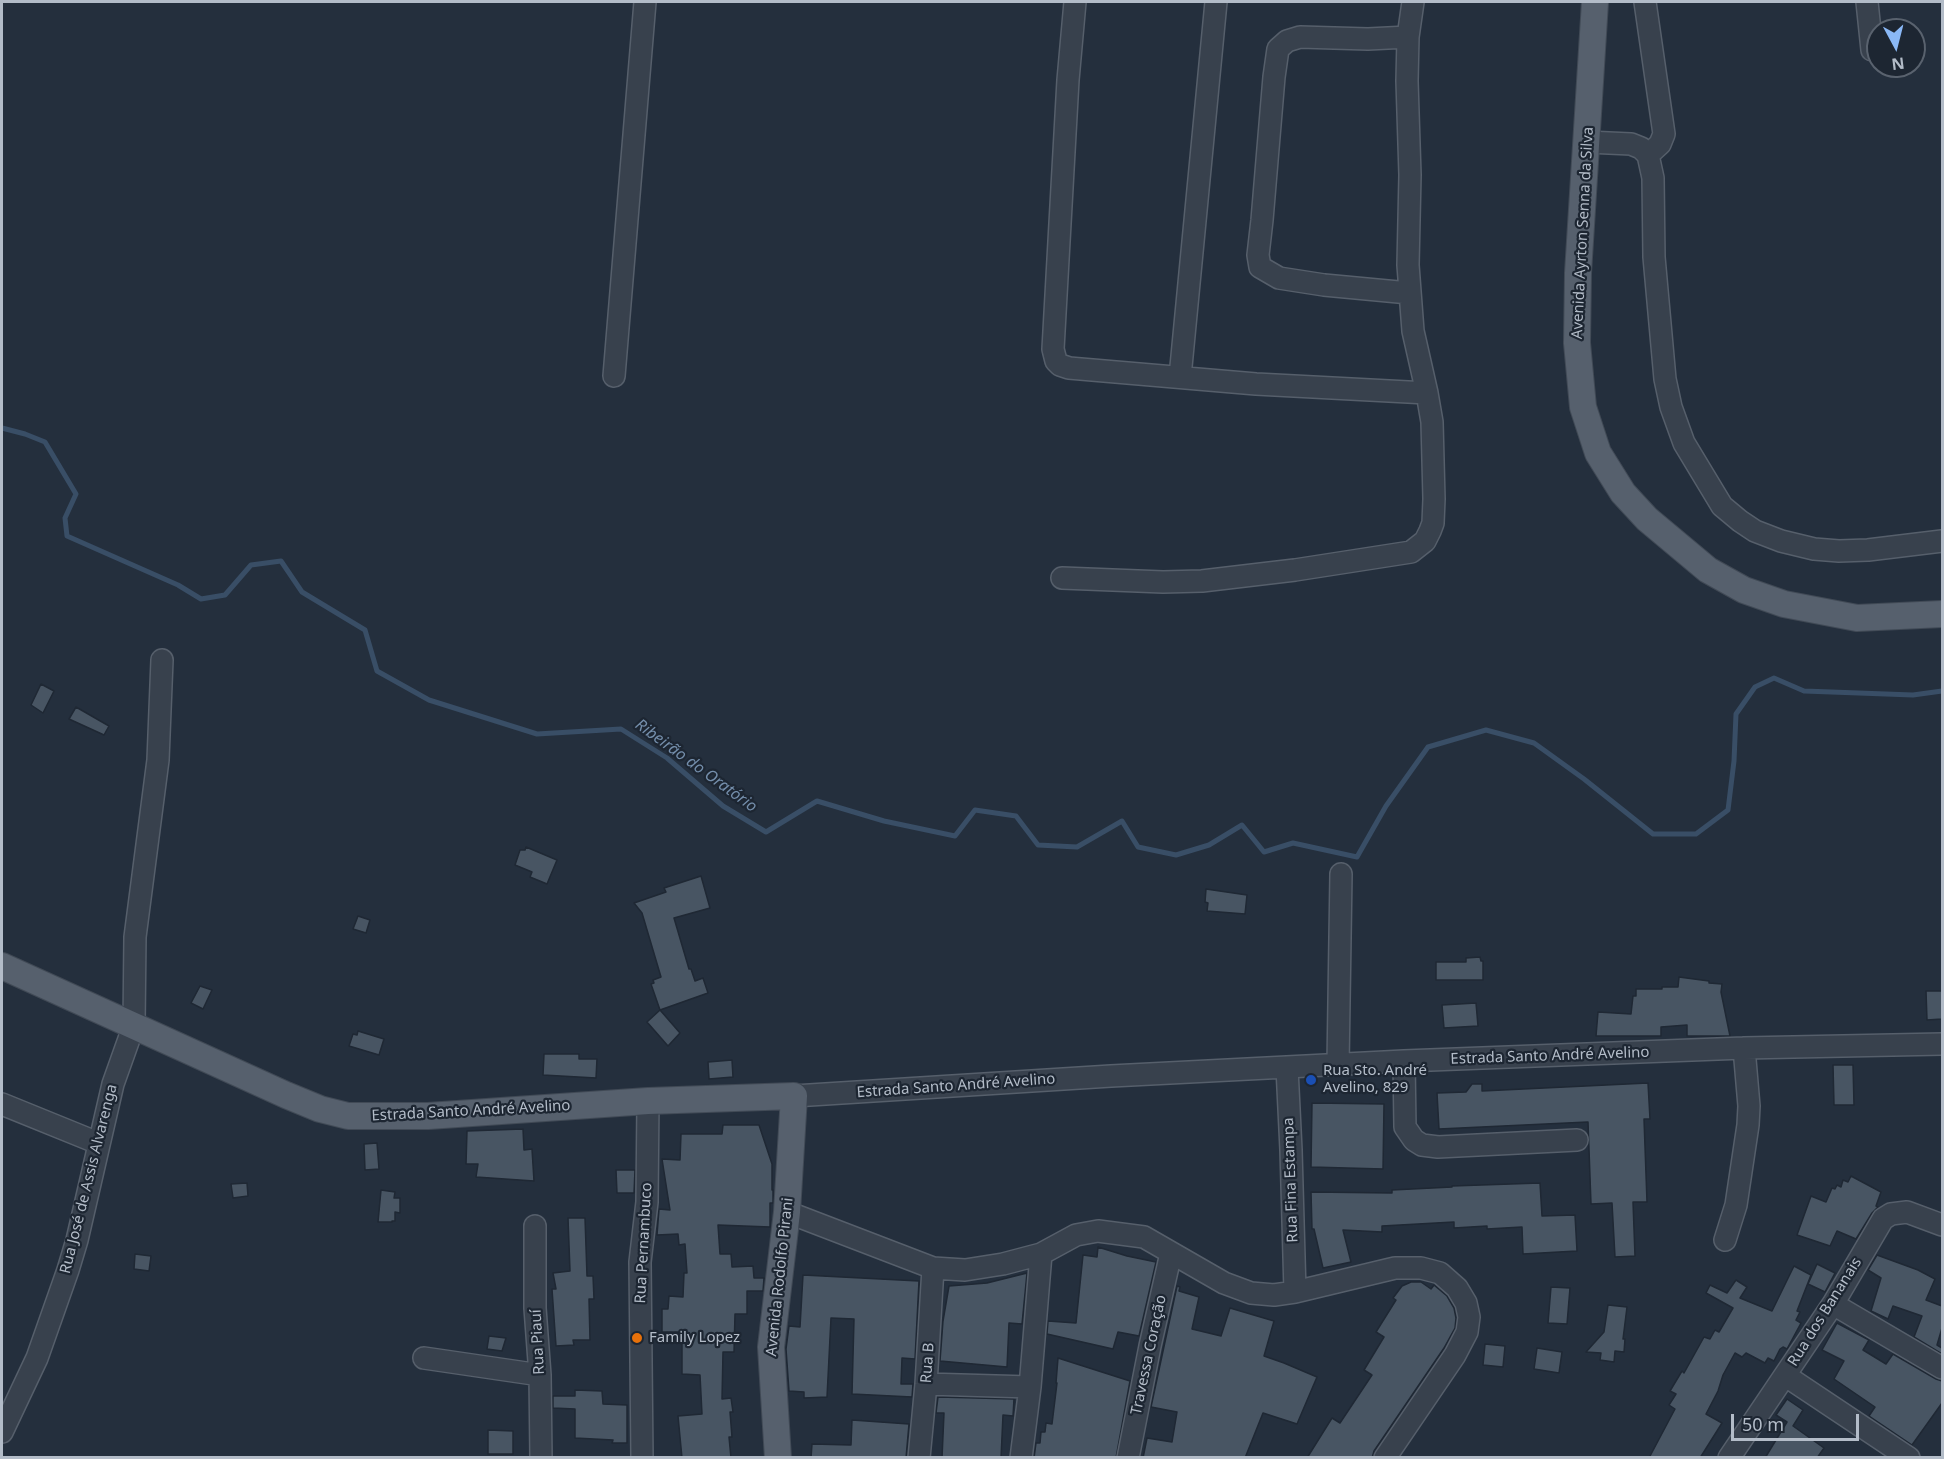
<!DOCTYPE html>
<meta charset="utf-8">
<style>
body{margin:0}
#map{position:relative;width:1944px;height:1459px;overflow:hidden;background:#242f3d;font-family:"Noto Sans",sans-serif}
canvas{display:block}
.frame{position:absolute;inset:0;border:3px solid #b3bcc8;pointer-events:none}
.north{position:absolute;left:1866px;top:18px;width:60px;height:60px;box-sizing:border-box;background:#1d2632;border:2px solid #59626e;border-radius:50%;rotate:173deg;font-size:16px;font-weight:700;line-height:24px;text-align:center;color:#b3bcc8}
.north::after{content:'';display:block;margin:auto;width:21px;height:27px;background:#8ab8f6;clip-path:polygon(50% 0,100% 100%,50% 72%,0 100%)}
.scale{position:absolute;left:1731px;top:1414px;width:128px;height:27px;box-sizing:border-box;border:3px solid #b3bcc8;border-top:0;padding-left:8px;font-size:18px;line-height:21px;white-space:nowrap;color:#b3bcc8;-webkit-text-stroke:4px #1d2632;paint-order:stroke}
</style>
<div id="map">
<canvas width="1944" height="1459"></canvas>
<div class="frame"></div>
<div class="north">N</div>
<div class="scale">50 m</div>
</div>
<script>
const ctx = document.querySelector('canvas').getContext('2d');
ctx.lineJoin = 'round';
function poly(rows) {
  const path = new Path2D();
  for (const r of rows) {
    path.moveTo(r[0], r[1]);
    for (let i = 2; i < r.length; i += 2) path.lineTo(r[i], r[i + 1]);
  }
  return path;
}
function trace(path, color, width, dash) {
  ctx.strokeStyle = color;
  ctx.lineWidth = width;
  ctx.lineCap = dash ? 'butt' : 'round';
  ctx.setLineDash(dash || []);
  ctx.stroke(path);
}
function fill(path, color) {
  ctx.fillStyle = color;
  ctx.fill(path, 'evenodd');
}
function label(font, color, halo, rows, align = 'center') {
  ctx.font = font + ' "Noto Sans",sans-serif';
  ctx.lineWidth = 4.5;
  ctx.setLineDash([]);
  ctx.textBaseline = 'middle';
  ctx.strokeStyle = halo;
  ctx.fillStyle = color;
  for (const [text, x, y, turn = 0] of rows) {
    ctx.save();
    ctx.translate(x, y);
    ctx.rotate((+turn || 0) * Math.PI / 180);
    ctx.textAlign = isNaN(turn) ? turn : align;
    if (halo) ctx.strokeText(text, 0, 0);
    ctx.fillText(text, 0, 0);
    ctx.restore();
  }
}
const stream = poly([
 [2,428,25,434,45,442,76,494,65,518,67,536,178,585,201,599,225,595,251,565,281,561,302,592,365,630,377,671,429,700,537,734,621,729,667,758,723,806,766,832,817,801,884,821,955,836,975,810,1016,816,1038,845,1077,847,1122,821,1138,847,1176,855,1209,845,1242,825,1264,852,1293,843,1357,857,1386,806,1428,747,1486,730,1534,743,1584,779,1653,834,1696,834,1728,810,1734,761,1736,714,1755,687,1774,678,1804,691,1913,695,1942,691]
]);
const building = poly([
 [41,684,54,691,43,713,31,705,41,684],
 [76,707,109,726,104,735,69,719,76,707],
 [526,847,557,860,547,884,530,877,532,872,515,865,520,850,525,850,526,847],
 [701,876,710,908,674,918,689,969,691,969,695,981,703,978,708,993,660,1010,651,984,654,983,653,980,661,977,642,913,634,903,666,892,664,888,701,876],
 [1206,889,1247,895,1245,914,1207,911,1208,903,1205,902,1206,889],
 [358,916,370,920,366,933,353,929,358,916],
 [1480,957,1481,961,1483,961,1483,980,1436,980,1436,962,1466,962,1466,958,1480,957],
 [1679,977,1709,981,1709,983,1722,984,1721,992,1730,1036,1687,1036,1687,1025,1661,1027,1661,1036,1596,1036,1598,1012,1631,1014,1633,996,1636,996,1636,989,1662,989,1662,987,1678,987,1679,977],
 [200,986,212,990,203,1009,191,1003,200,986],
 [1926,991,1942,991,1942,1019,1927,1020,1926,991],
 [1476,1003,1478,1026,1444,1028,1442,1005,1476,1003],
 [660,1010,680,1033,668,1046,647,1022,660,1010],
 [358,1031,384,1039,379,1055,349,1046,353,1034,357,1035,358,1031],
 [544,1054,579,1054,579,1059,597,1059,596,1078,543,1075,544,1054],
 [732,1060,733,1077,709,1079,708,1062,732,1060],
 [1833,1065,1853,1065,1854,1105,1834,1105,1833,1065],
 [1648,1083,1650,1119,1644,1119,1647,1202,1633,1202,1635,1256,1615,1257,1612,1203,1591,1204,1588,1122,1439,1129,1437,1093,1466,1092,1472,1084,1482,1084,1482,1091,1648,1083],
 [1312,1103,1384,1104,1383,1169,1311,1167,1312,1103],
 [723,1125,759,1125,772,1164,772,1190,773,1190,773,1203,770,1203,770,1227,718,1225,720,1254,731,1254,732,1267,753,1266,754,1278,764,1278,763,1291,747,1291,747,1314,735,1314,734,1352,723,1352,722,1399,731,1398,733,1412,730,1412,732,1437,729,1437,731,1458,682,1458,678,1416,702,1414,700,1375,682,1374,682,1332,662,1332,662,1309,668,1309,669,1296,683,1297,684,1273,687,1273,685,1244,679,1245,678,1234,657,1235,659,1209,670,1210,662,1159,680,1160,681,1134,722,1134,723,1125],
 [523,1129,524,1150,532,1149,534,1181,476,1177,478,1164,466,1164,467,1131,523,1129],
 [377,1143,379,1169,365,1170,364,1144,377,1143],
 [616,1170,635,1170,634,1193,617,1193,616,1170],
 [1851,1176,1881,1192,1876,1206,1878,1207,1872,1213,1856,1239,1837,1231,1830,1246,1797,1235,1811,1196,1826,1202,1832,1188,1835,1189,1837,1185,1841,1187,1843,1180,1848,1182,1851,1176],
 [247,1183,248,1196,233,1198,231,1184,247,1183],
 [1540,1183,1542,1216,1575,1215,1577,1251,1523,1254,1522,1227,1487,1229,1487,1226,1454,1228,1454,1222,1382,1226,1382,1232,1343,1230,1351,1262,1323,1268,1314,1229,1312,1229,1311,1192,1392,1193,1392,1190,1452,1187,1452,1186,1540,1183],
 [381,1190,395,1192,394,1198,400,1198,400,1213,395,1212,395,1221,392,1221,392,1222,378,1222,381,1190],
 [568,1218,585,1218,587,1276,593,1276,594,1299,589,1299,590,1340,573,1340,574,1345,556,1346,552,1289,556,1289,553,1273,570,1271,568,1218],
 [1098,1247,1127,1256,1156,1262,1139,1336,1118,1332,1113,1349,1047,1334,1048,1321,1076,1323,1083,1255,1097,1257,1098,1247],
 [135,1254,151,1256,149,1271,134,1269,135,1254],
 [1877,1255,1918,1270,1935,1279,1926,1300,1942,1306,1942,1328,1937,1345,1942,1348,1942,1354,1914,1337,1922,1316,1893,1306,1888,1319,1871,1311,1881,1278,1868,1270,1877,1255],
 [1817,1264,1835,1273,1825,1292,1808,1284,1817,1264],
 [1794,1266,1811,1275,1797,1311,1800,1312,1796,1320,1801,1323,1787,1349,1783,1347,1780,1349,1774,1361,1768,1358,1765,1363,1746,1353,1742,1357,1735,1353,1723,1375,1718,1391,1706,1414,1722,1423,1700,1458,1649,1458,1675,1409,1669,1405,1676,1394,1670,1391,1682,1371,1684,1373,1704,1337,1710,1339,1715,1330,1719,1332,1733,1308,1706,1293,1710,1285,1727,1293,1736,1280,1747,1287,1740,1298,1772,1311,1794,1266],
 [1027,1273,1022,1324,1009,1323,1007,1367,940,1361,943,1321,949,1286,987,1283,1027,1273],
 [803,1275,919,1281,915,1359,902,1358,901,1384,913,1384,912,1397,852,1394,854,1319,831,1318,827,1397,804,1398,804,1392,789,1391,786,1349,789,1326,800,1327,803,1275],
 [1411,1282,1421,1282,1431,1289,1434,1285,1447,1296,1454,1308,1456,1318,1455,1328,1444,1348,1374,1451,1372,1458,1307,1458,1332,1418,1340,1423,1372,1375,1364,1370,1384,1337,1376,1332,1396,1300,1393,1298,1402,1286,1411,1282],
 [1177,1286,1180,1287,1179,1291,1199,1297,1192,1329,1221,1336,1230,1308,1274,1321,1264,1356,1284,1363,1317,1377,1297,1424,1263,1413,1245,1458,1143,1458,1147,1438,1172,1442,1177,1412,1151,1407,1177,1286],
 [1551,1287,1570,1288,1567,1324,1548,1323,1551,1287],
 [1608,1305,1627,1307,1623,1339,1625,1339,1624,1352,1615,1351,1614,1362,1600,1360,1601,1353,1586,1352,1604,1332,1608,1305],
 [1837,1323,1869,1340,1863,1350,1886,1364,1893,1354,1936,1379,1942,1381,1942,1403,1912,1445,1869,1416,1875,1407,1834,1379,1844,1361,1822,1350,1837,1323],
 [489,1336,506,1338,502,1351,487,1349,489,1336],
 [1485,1344,1505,1346,1503,1367,1483,1365,1485,1344],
 [1537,1348,1562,1352,1559,1373,1534,1369,1537,1348],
 [1058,1358,1130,1381,1116,1458,1034,1458,1036,1443,1040,1443,1041,1432,1045,1432,1046,1423,1052,1424,1057,1383,1056,1383,1058,1358],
 [575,1390,602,1391,603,1404,627,1405,627,1443,612,1443,613,1440,575,1438,575,1409,553,1408,553,1396,575,1396,575,1390],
 [938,1397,1014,1399,1013,1416,1003,1415,1001,1458,942,1458,944,1413,936,1413,938,1397],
 [1787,1399,1803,1410,1793,1426,1824,1448,1817,1458,1765,1458,1787,1422,1776,1415,1787,1399],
 [852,1420,909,1424,906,1458,811,1458,812,1444,851,1445,852,1420],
 [488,1430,513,1431,513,1454,488,1454,488,1430]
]);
const minor = poly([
 [1413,2,1408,37,1407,81,1410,175,1408,265,1413,331,1427,393],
 [1645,2,1664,134,1660,144,1648,155],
 [1867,2,1872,50],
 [1408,37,1368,39,1300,37,1287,41,1278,49,1274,77,1262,220,1258,255,1260,267,1279,278,1324,285,1409,293],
 [1587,142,1631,144,1641,148,1648,155,1653,178,1654,257,1665,379,1671,407,1684,443,1722,506,1740,521,1755,531,1781,541,1814,549,1839,551,1868,550,1942,541],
 [614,376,645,2],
 [1180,377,1216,2],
 [1062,578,1163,582,1202,581,1295,570,1411,552,1425,541,1430,531,1433,523,1434,499,1432,422,1427,393,1256,384,1069,368,1060,365,1056,361,1053,349,1068,80,1075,2],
 [1404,1061,1405,1127,1414,1140,1422,1145,1438,1147,1577,1140],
 [1338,1065,1341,874],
 [1287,1068,1291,1150,1295,1292],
 [794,1096,1111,1076,1404,1061,1744,1048,1942,1044],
 [2,1104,98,1143],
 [787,1212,933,1268,965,1270,1003,1264,1041,1254,1076,1235,1098,1231,1144,1237,1224,1283,1251,1293,1274,1295,1295,1292,1395,1268,1421,1268,1440,1273,1457,1288,1466,1303,1469,1317,1467,1332,1455,1355,1385,1458],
 [535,1226,535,1308,540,1375,541,1458],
 [1725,1240,1736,1205,1748,1125,1749,1106,1744,1048],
 [1833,1304,1942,1368],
 [424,1358,540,1375],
 [1786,1376,1909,1458],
 [926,1384,1030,1387],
 [2,1432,37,1358,68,1270,77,1240,113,1084,134,1025,135,937,158,760,162,660],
 [642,1458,640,1262,647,1202,648,1101],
 [919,1458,926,1384,933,1268],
 [1021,1458,1030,1387,1041,1254],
 [1128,1458,1150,1346,1171,1253],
 [1729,1458,1833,1304,1883,1219,1891,1214,1907,1212,1942,1225]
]);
const major = poly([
 [1595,2,1578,273,1577,343,1583,407,1598,453,1623,493,1647,519,1708,570,1744,590,1784,604,1857,618,1942,614],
 [2,966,286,1095,320,1109,348,1116,428,1116,648,1101,794,1096,787,1212,771,1347,778,1458]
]);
const markers = [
 [1311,1080,6,"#1a4fb4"],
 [637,1338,6,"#e8710a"]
];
const streetNames = [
 ["Avenida Ayrton Senna da Silva",1583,233,-87],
 ["Estrada Santo André Avelino",1550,1056,-2],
 ["Estrada Santo André Avelino",956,1086,-4],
 ["Estrada Santo André Avelino",471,1111,-3],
 ["Rua José de Assis Alvarenga",89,1179,-76],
 ["Rua Fina Estampa",1291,1180,-92],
 ["Rua Pernambuco",644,1243,-87],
 ["Avenida Rodolfo Pirani",780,1277,-84],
 ["Rua dos Bananais",1825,1312,-58],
 ["Rua Piauí",538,1342,-93],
 ["Travessa Coração",1149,1355,-78],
 ["Rua B",928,1363,-86]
];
const poiNames = [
 ["Rua Sto. André",1323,1071],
 ["Avelino, 829",1323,1088],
 ["Family Lopez",649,1338]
];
const waterNames = [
 ["Ribeirão do Oratório",696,766,36]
];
trace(stream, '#394e66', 5);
fill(building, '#485563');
trace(building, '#1f2834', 1.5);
trace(minor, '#565f6b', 24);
trace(major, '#414a56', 28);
trace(minor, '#38414d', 21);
trace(major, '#56606d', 26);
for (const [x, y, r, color] of markers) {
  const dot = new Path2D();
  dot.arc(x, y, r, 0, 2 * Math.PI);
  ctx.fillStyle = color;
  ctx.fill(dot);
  trace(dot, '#1d2632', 2);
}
label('15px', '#b3bcc8', '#1d2632', streetNames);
label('15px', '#b3bcc8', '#1d2632', poiNames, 'left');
label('italic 16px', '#748eab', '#1d2632', waterNames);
</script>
